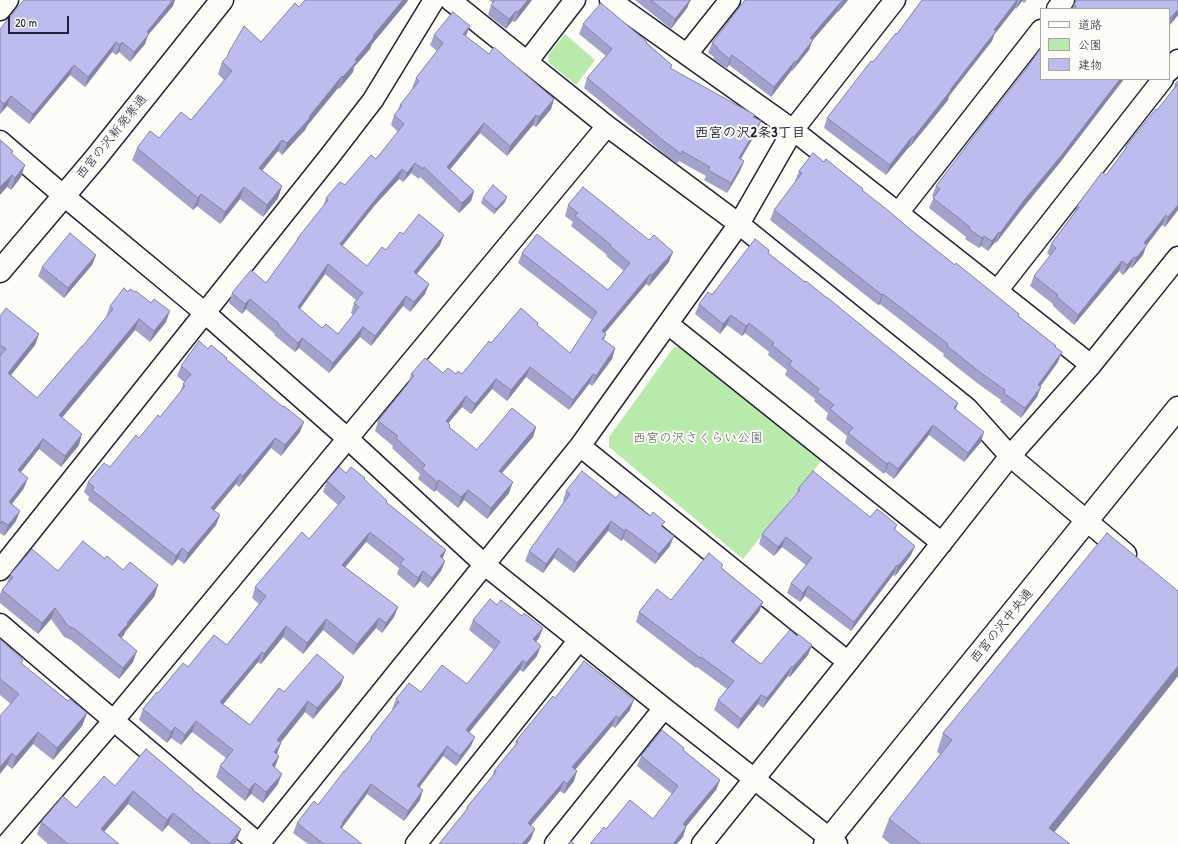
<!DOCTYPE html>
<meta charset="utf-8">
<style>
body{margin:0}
#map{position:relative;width:1178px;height:844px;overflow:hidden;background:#fdfcf7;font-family:"Patrick Hand","Klee One",sans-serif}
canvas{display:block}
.legend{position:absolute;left:1040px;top:8px;width:130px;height:72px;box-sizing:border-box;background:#fdfcf7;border:1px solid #a5a5ac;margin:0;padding:5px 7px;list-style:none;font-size:12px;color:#22223b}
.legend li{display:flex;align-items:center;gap:8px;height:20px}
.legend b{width:20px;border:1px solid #a5a5ac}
.scale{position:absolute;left:8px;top:16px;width:61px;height:18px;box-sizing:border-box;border:2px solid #22223b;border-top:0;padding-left:5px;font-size:12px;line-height:14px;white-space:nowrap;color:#22223b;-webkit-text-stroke:3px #fdfcf7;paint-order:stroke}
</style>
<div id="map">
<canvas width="1178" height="844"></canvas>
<ul class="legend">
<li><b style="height:5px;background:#fdfcf7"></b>道路</li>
<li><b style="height:11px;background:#b7eaab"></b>公園</li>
<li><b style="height:11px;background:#bcbcee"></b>建物</li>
</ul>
<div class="scale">20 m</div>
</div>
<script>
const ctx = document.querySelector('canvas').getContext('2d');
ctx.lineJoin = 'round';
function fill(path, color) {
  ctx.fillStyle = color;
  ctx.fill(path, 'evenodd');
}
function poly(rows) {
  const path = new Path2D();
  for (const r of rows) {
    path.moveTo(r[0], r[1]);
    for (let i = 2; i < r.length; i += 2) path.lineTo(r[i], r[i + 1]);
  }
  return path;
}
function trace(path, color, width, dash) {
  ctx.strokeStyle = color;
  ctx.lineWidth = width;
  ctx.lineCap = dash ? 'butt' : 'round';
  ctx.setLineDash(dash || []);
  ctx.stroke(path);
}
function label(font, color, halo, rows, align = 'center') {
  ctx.font = font + ' "Patrick Hand","Klee One",sans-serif';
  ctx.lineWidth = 4;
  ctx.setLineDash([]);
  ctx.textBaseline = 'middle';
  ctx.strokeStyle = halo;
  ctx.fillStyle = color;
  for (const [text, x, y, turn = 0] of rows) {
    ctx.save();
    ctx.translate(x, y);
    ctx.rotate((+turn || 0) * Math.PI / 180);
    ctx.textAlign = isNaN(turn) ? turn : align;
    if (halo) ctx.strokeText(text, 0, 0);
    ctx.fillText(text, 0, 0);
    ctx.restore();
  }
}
const green = poly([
 [565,34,595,60,576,85,549,63,548,55],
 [674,347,687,347,822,460,743,559,609,447,609,437]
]);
const minor = poly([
 [450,0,607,126,739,224,967,408,1010,456,1126,554],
 [610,0,793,130,1091,365],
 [1057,9,1064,0],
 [0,10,8,0],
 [687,54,730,0],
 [527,62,575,0],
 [1169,71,1178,60],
 [0,141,64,196,205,313,347,438,485,565,664,708,837,844],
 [898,213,1041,30],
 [997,291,1163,79],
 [668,324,942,543],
 [580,446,848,662],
 [0,570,329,157,373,100,434,0],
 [0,624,259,844],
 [7,844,114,720,607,126],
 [259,844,580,446,739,224,793,130,895,0],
 [416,844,579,640],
 [555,844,664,708],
 [702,844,848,662,1010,456,1091,365,1178,257]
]);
const tertiary = poly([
 [0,271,95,159,222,0],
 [825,844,1178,408]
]);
const wall = poly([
 [305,0,408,0,407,2,372,44,370,49,354,67,353,72,339,89,338,88,307,126,305,130,282,155,278,151,262,171,282,186,278,198,263,217,240,199,220,224,197,206,193,210,132,160,137,148,159,138,191,120,224,80,218,74,222,62,261,42,299,7],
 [489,0,532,0,515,22,512,21,506,29,488,15,491,5,493,3],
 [635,0,691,0,689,3,687,8,671,29],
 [745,0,848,0,838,12,837,12,812,41,809,50,792,71,791,71,771,97,729,65,726,69,713,59,714,57,708,53,712,43],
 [922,0,1027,0,1024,3,1022,1,1016,9,1015,8,994,35,992,41,949,96,948,100,910,147,909,147,886,175,824,128,827,118,873,62,897,34],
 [1077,0,1178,0,1178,15,1169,26,1169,9,1072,9,1074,4],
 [173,6,148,35,145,44,130,62,119,52,116,55,112,52,85,87,70,75,29,124,7,106,0,114,0,29],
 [583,24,647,42,647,43,672,65,671,69,755,115,754,117,757,131,741,159,744,161,740,171,727,193,704,180,706,176,679,161,677,164,662,152,584,88,587,78,606,56,579,34],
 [434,35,466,36,489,54,554,99,551,109,536,127,533,125,507,156,480,133,450,169,474,191,471,201,459,213,420,177,419,179,411,173,403,182,399,179,375,205,342,246,367,266,403,234,444,235,440,245,417,274,429,284,425,294,410,312,403,306,371,346,360,337,329,373,299,348,295,352,274,335,275,334,246,309,242,314,229,303,232,293,266,283,296,242,297,239,323,207,326,198,345,185,376,159,398,132,391,125,394,115,397,112,400,105,413,89,412,88,416,78,437,51,430,45],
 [325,274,356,300,354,303,351,313,353,315,338,334,322,328,300,309],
 [1024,72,1041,79,1124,79,1058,165,1022,209,996,243,995,242,988,251,981,246,979,248,965,239,966,237,929,208,934,197,932,196,936,186,1022,75],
 [1178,81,1178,210,1165,227,1162,225,1146,246,1143,255,1132,268,1130,267,1123,275,1119,271,1074,325,1053,306,1053,304,1030,286,1034,276,1050,256,1047,253,1051,244,1074,213,1077,206,1106,175,1124,152,1126,146,1157,110,1173,91,1175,84],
 [0,140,13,151,12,154,21,177,11,190,7,187],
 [824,162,863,189,862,191,911,230,1056,346,1055,347,1058,362,1040,387,1037,397,1021,418,1002,403,1000,402,1001,400,977,383,943,356,944,354,880,304,878,305,770,220,774,210,796,181,795,181,799,171],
 [483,198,505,202,494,214,481,203],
 [568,205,669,262,649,286,646,284,605,333,606,334,604,340,615,348,612,359,592,386,589,384,569,410,526,377,507,401,492,389,471,414,462,407,448,423,450,425,449,428,477,450,482,444,536,427,533,437,502,473,509,493,487,519,464,500,458,508,436,490,434,492,418,479,420,474,392,448,393,446,375,431,378,421,408,384,411,374,443,373,456,374,462,374,491,343,537,326,570,353,592,320,518,263,522,253,608,290,624,271,606,256,607,255,571,226,573,222,565,216],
 [769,250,768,253,958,403,955,410,981,442,964,462,929,435,894,479,885,472,884,474,845,443,847,436,826,419,828,413,814,401,815,399,785,375,787,370,768,355,769,352,745,333,742,336,727,325,720,334,695,314,699,304],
 [96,255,92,265,64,298,38,276,42,267],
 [110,306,166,322,150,342,135,330,62,418,79,445,61,467,39,449,21,472,24,488,12,504,16,521,4,536,0,533,0,316,39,334,35,345,11,375,37,398,82,347,107,317,106,317],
 [208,349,227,358,226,359,300,432,281,456,271,448,239,487,236,484,214,510,220,515,216,525,184,564,178,559,172,566,88,500,89,497,84,492,88,482,110,467,160,417,180,393,183,384,184,382,177,376,181,366],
 [346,473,365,478,365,480,387,503,445,561,441,571,428,588,420,581,414,588,397,574,399,568,366,542,345,567,398,607,394,617,382,633,376,628,353,655,323,630,303,654,283,637,261,664,258,662,223,704,250,725,284,692,344,677,340,687,313,719,305,712,280,743,281,743,276,754,279,756,275,767,278,784,263,803,251,794,245,801,216,777,220,766,226,758,192,732,181,745,171,738,167,743,139,720,143,709,158,693,188,667,227,645,259,604,252,598,255,587,309,539,338,505,323,492,327,481],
 [798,489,870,517,897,525,895,530,911,555,895,576,893,575,851,631,805,596,800,602,787,593,791,583,806,565,782,547,774,556,759,544,762,534,796,494],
 [566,491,616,498,663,527,670,546,655,564,623,539,621,541,608,531,574,573,554,558,543,573,525,561,529,551,564,502,563,501],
 [105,559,123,570,158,585,154,597,125,632,124,635,121,637,133,662,119,679,71,640,64,637,51,619,38,634,0,603,0,594,2,590,7,583,10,575,58,571],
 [722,568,763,602,759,612,734,643,761,664,797,636,812,645,808,655,790,677,788,676,763,708,758,704,738,729,714,710,718,700,727,689,697,667,696,668,636,622,639,612,671,600],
 [1178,591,1178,676,1054,832,1070,844,890,844,882,837,889,819,940,754,937,752,943,733],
 [473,620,539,638,536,642,537,656,523,672,520,670,469,732,471,746,456,766,443,756,419,787,420,800,404,821,367,794,342,828,362,844,308,844,293,833,297,823,318,805,370,740,371,737,393,710,392,709,396,699,421,692,467,684,494,650,469,630],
 [0,639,22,664,68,701,87,713,82,726,53,760,33,744,12,769,7,765,11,704,0,695],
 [555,698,630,710,615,728,612,726,575,770,574,781,564,794,560,791,531,826,531,839,527,844,439,844,464,814,467,807,492,777,494,771,515,746,516,741],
 [684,748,683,750,720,780,716,790,686,826,683,837,606,829,653,819,672,794,637,766,641,756],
 [115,786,193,790,241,829,236,842,234,844,191,844,168,825,162,832,128,804,104,832,119,844,48,844,37,834,41,822,76,808]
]);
const shadedWall = poly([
 [173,0,175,0,173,6,148,35,145,44,130,62,134,52,147,32],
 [403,0,408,0,407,2,372,44,370,49,354,67,353,72,339,89,343,77,355,60,373,36],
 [528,0,532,0,515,22,518,12],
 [689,0,691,0,689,3,687,8,671,29,675,19],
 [844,0,848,0,838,12,842,2],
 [1017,0,1018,0,1015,8,994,35,992,41,949,96,948,100,910,147,914,137,950,90,994,30],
 [1020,0,1023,0,1016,9],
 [841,2,837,12,812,41,809,50,792,71,796,62,810,38],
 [1178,10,1178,15,1169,26,1173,16],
 [516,11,512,21,506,29,509,19],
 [1172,15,1169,24,1169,19],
 [470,26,466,36,463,34],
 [116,42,112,52,85,87,88,77],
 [122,42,119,52,116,55,120,45],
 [732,55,729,65,726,69,730,59],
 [795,61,791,71,771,97,774,87],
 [74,65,70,75,29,124,33,114],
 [342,76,338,88,307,126,305,130,282,155,287,143],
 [1120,79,1124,79,1058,165,1022,209,996,243,1000,233,1025,199],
 [11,96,7,106,0,114,4,104],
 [554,99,551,109,536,127,539,117],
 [536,115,533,125,507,156,510,146],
 [761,121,757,131,735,168,739,158],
 [484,123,480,133,444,177,447,167],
 [912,137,909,147,886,175,890,165],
 [282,140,278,151,254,180,259,168],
 [744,161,740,171,727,193,731,183],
 [415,163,411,173,403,182,407,173],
 [25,165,21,177,11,190,15,178],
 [402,169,399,179,375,205,336,254,340,244,379,195],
 [12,175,7,187,0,195,0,187],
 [282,186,278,198,263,217,267,205],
 [244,187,240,199,220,224,225,212],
 [474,191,471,201,459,213,462,203],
 [201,194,197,206,193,210,198,198],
 [507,197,505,202,494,214,496,209],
 [1178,205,1178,210,1165,227,1168,217],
 [1166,215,1162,225,1146,246,1143,255,1132,268,1136,258,1144,243],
 [999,232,995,242,988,251,992,241],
 [444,235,440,245,410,282,414,272],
 [984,236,981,246,979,248,982,238],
 [673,252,669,262,649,286,652,275],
 [96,255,92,265,64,298,68,288],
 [1134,257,1130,267,1123,275,1127,265],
 [1122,261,1119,271,1074,325,1078,315],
 [328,264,325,274,294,317,298,307],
 [650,274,646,284,598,341,602,331],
 [429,284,425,294,410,312,414,302],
 [883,294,880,304,878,305,882,295],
 [406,296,403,306,371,346,375,336],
 [250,299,246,309,242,314,245,304],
 [170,311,166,322,150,342,154,331],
 [731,315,727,325,720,334,723,324],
 [139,319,135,330,55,426,59,415],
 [749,323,745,333,742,336,746,326],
 [363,327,360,337,329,373,333,363],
 [39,334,35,345,4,384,8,373],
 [302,338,299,348,295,352,298,343],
 [615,348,612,359,592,386,596,376],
 [1062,352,1058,362,1034,395,1038,385],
 [530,367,526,377,507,401,511,390],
 [593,374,589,384,569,410,573,400],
 [496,379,492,389,471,414,475,404],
 [1041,387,1037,397,1021,418,1025,408],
 [466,396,462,407,442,431,446,421],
 [958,403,954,413,954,408],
 [304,422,300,432,281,456,285,445],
 [933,425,929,435,894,479,898,469],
 [536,427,533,437,495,481,499,471],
 [984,432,981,442,964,462,968,453],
 [82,434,79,445,61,467,65,456],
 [275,438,271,448,239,487,243,476],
 [43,439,39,449,14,481,18,470],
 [889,462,885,472,884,474,887,464],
 [240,474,236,484,208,518,211,508],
 [28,478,24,488,5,513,9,502],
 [439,480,436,490,434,492,437,482],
 [513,482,509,493,487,519,491,508],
 [468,490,464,500,458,508,461,497],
 [20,511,16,521,4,536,8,525],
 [220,515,216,525,184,564,188,553],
 [611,521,608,531,574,573,577,563],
 [626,529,623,539,621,541,624,531],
 [370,532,366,542,338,576,342,565],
 [674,536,670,546,655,564,659,554],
 [786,537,782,547,774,556,778,547],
 [915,546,911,555,895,576,898,566],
 [182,548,178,559,172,566,176,556],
 [558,548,554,558,543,573,546,564],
 [446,550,442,560,440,556],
 [445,561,441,571,428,588,432,578],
 [897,565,893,575,851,631,854,622],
 [423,571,420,581,414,588,418,578],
 [158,585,154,597,125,632,124,635,114,646,118,635,127,623],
 [808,586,805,596,800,602,803,593],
 [763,602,759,612,727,651,731,641],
 [398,607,394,617,382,633,386,623],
 [55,608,51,619,38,634,42,623],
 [379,618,376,628,353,655,357,644],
 [326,619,323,630,303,654,307,643],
 [286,626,283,637,261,664,264,654],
 [543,628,539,638,530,649,533,639],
 [812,645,808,655,790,677,793,667],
 [541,646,537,656,523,672,526,663],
 [137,651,133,662,119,679,123,668],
 [262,652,258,662,217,712,220,702],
 [523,660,520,670,463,740,466,730],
 [792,666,788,676,763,708,767,698],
 [1178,666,1178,676,1045,844,1049,828],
 [344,677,340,687,313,719,317,708],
 [761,695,758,704,738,729,741,719],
 [634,700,630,710,615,728,619,718],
 [308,701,305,712,274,751,277,740],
 [87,713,82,726,53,760,57,748],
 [616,716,612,726,569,777,572,767],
 [196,721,192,732,181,745,185,735],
 [175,727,171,738,167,743,171,732],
 [38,732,33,744,12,769,16,757],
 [475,737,471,746,456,766,460,756],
 [281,743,277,754,270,763,274,752],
 [447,746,443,756,413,796,417,786],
 [12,753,7,765,0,774,0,767],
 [279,756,275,767,268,776,272,765],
 [577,771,574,781,564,794,567,784],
 [282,774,278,784,263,803,266,792],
 [720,780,716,790,680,834,683,824],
 [564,781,560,791,524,833,528,823],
 [255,783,251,794,245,801,249,790],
 [371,784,367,794,341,829,339,834,342,823],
 [423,790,420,800,404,821,408,811],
 [133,791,128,804,96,841,101,829],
 [173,813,168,825,162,832,167,820],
 [686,827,683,837,677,844,673,844],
 [241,829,236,842,234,844,229,844],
 [535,829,531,839,527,844,522,844]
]);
const building = poly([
 [24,0,173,0,147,32,149,34,134,52,122,42,120,45,116,42,88,77,74,65,33,114,11,96,4,104,0,101,0,29,24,0],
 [305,0,403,0,373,36,374,37,355,60,357,61,343,77,342,76,309,117,310,118,287,143,282,140,259,168,282,186,267,205,244,187,225,212,201,194,198,198,137,148,150,131,159,138,181,112,191,120,232,71,222,62,227,57,229,52,244,26,261,42,295,3,299,7,305,0],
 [495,0,528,0,518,12,516,11,509,19,491,5,495,0],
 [651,0,690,0,675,19,651,0],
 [745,0,844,0,842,2,841,2,810,38,813,40,796,62,795,61,774,87,732,55,730,59,717,49,718,48,712,43,745,0],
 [922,0,1017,0,994,30,996,31,950,90,951,90,914,137,912,137,890,165,827,118,871,61,873,62,896,33,897,34,922,0],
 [1077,0,1178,0,1178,10,1169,19,1169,9,1074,9,1076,6,1074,4,1077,0],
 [601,3,647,42,646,43,672,65,670,68,755,115,753,117,761,121,739,158,744,161,731,183,708,170,710,167,682,151,681,154,665,142,587,78,612,49,583,24,601,3],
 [453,12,470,26,463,34,489,54,494,47,554,99,539,117,536,115,510,146,484,123,447,167,474,191,462,203,424,167,423,169,415,163,407,173,402,169,379,195,340,244,367,266,382,247,386,250,400,232,403,234,419,214,444,235,414,272,429,284,414,302,406,296,375,336,363,327,333,363,302,338,298,343,278,325,279,324,250,299,245,304,232,293,251,270,266,283,298,239,297,239,328,200,326,198,340,182,345,185,371,155,376,159,404,124,394,115,402,106,400,105,419,81,416,78,443,43,434,35,453,12],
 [328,264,363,293,354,303,359,307,338,334,326,324,322,328,298,307,328,264],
 [1041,48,1041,79,1120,79,1061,156,1025,199,1000,233,999,232,992,241,984,236,982,238,969,229,970,227,933,198,940,189,936,186,984,123,1024,72,1041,48],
 [1178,81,1178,205,1168,217,1166,215,1144,243,1147,245,1136,258,1134,257,1127,265,1122,261,1078,315,1056,296,1058,295,1034,276,1056,248,1051,244,1079,207,1077,206,1102,172,1106,175,1127,147,1126,146,1156,109,1157,110,1177,85,1175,84,1178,81],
 [0,140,13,151,11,153,25,165,15,178,12,175,0,187,0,140],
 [813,153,824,162,826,159,863,189,862,190,890,212,911,230,955,265,956,263,1019,314,1018,316,1056,346,1055,347,1062,352,1038,385,1041,387,1025,408,1005,394,1004,392,1005,390,981,373,947,346,948,344,883,294,882,295,774,210,802,173,799,171,813,153],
 [493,185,507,197,496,209,483,198,493,185],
 [583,187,649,240,654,235,673,252,652,275,650,274,602,331,606,334,602,339,615,348,596,376,593,374,573,400,530,367,511,390,496,379,475,404,466,396,446,421,450,425,449,427,477,450,482,443,482,444,512,408,536,427,499,471,513,482,491,508,468,490,461,497,439,480,437,482,422,469,425,465,396,438,398,436,378,421,414,376,411,374,425,358,443,373,448,368,456,374,458,371,462,374,489,341,491,343,521,308,538,323,537,325,570,353,597,312,522,253,537,234,608,290,630,263,610,246,611,245,575,216,578,213,568,205,583,187],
 [70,233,96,255,68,288,42,267,70,233],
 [755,239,769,250,768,253,805,282,806,281,827,298,828,298,900,357,958,403,954,408,984,432,968,453,933,425,898,469,889,462,887,464,848,433,853,428,830,409,834,405,817,392,819,389,789,365,792,361,772,345,774,343,749,323,746,326,731,315,723,324,699,304,708,292,712,295,755,239],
 [124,288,128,292,130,289,135,292,136,291,151,303,154,299,170,311,154,331,139,319,59,415,82,434,65,456,43,439,18,470,28,478,9,502,20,511,8,525,2,521,0,524,0,356,6,349,0,345,0,316,6,308,39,334,8,373,37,398,82,346,82,347,113,309,110,306,124,288],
 [199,341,208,349,211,345,227,358,226,359,283,407,284,406,304,422,285,445,275,438,243,476,240,474,211,508,220,515,188,553,182,548,176,556,92,490,94,487,88,482,104,463,110,467,136,435,139,438,158,415,160,417,185,386,183,384,191,374,181,366,199,341],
 [339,467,346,473,351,467,365,478,364,479,387,501,386,502,446,550,440,556,445,561,432,578,423,571,418,578,400,564,404,559,370,532,342,565,398,607,386,623,379,618,357,644,326,619,307,643,286,626,264,654,262,652,220,702,250,725,279,688,284,692,317,654,344,677,317,708,308,701,277,740,281,743,274,752,279,756,272,765,282,774,266,792,255,783,249,790,220,766,233,750,196,721,185,735,175,727,171,732,143,709,157,692,158,693,183,663,188,667,214,635,227,645,266,596,255,587,302,532,309,539,345,497,327,481,339,467],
 [582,471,616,498,620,493,650,516,653,512,665,522,661,526,674,536,659,554,626,529,624,531,611,521,577,563,558,548,546,564,529,551,570,494,566,491,582,471],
 [813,471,870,517,877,509,880,511,897,525,894,529,915,546,898,566,897,565,854,622,808,586,803,593,791,583,812,558,786,537,778,547,762,534,800,490,798,489,813,471],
 [1107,533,1178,591,1178,666,1049,828,1070,844,921,844,889,819,952,740,943,733,1107,533],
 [83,541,105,559,107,556,123,570,130,562,158,585,127,623,128,624,118,635,137,651,123,668,75,629,68,626,55,608,42,623,2,590,13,577,10,575,32,549,58,571,83,541],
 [709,553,723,565,721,568,763,602,731,641,761,664,790,630,797,636,798,634,812,645,793,667,792,666,767,698,761,695,741,719,718,700,734,681,701,657,700,658,639,612,657,589,671,600,709,553],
 [490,599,497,605,501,600,522,616,524,613,543,628,533,639,541,646,526,663,523,660,466,730,475,737,460,756,447,746,417,786,423,790,408,811,371,784,342,823,343,824,340,827,362,844,324,844,297,823,314,801,318,805,344,771,344,772,372,738,371,737,399,702,396,699,409,683,421,692,442,665,467,684,500,642,473,620,490,599],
 [0,639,23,660,21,663,68,701,70,699,87,713,57,748,38,732,16,757,12,753,0,767,0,716,19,694,0,679,0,639],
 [584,661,634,700,619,718,616,716,572,767,577,771,567,784,564,781,528,823,535,829,522,844,516,844,514,843,514,844,439,844,468,808,467,807,496,772,494,771,518,742,516,741,553,696,555,698,584,661],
 [662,730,684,748,683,750,720,780,683,824,686,827,673,844,590,844,604,827,606,829,630,800,653,819,678,786,641,756,662,730],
 [146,749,193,789,192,789,241,829,229,844,211,844,173,813,167,820,133,791,101,829,119,844,68,844,41,822,63,796,76,808,104,776,115,786,146,749],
 [571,841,574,844,568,844,571,841]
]);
const streetNames = [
 ["西宮の沢新発寒通",112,137,-51],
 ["西宮の沢中央通",1002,626,-51]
];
const parkNames = [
 ["西宮の沢さくらい公園",698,439]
];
const neighbourhoodNames = [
 ["西宮の沢2条3丁目",750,133]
];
fill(green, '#b7eaab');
trace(minor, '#22223b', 23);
trace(tertiary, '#22223b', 25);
trace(minor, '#fdfcf7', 20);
trace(tertiary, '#fdfcf7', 22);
fill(wall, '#a2a2cd');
fill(shadedWall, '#8484a7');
fill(building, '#bcbcee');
trace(building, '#8484a7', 1);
label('13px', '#22223b', '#fdfcf7', streetNames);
label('13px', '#4f5e5d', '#fdfcf7', parkNames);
label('bold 14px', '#22223b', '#fdfcf7', neighbourhoodNames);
</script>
